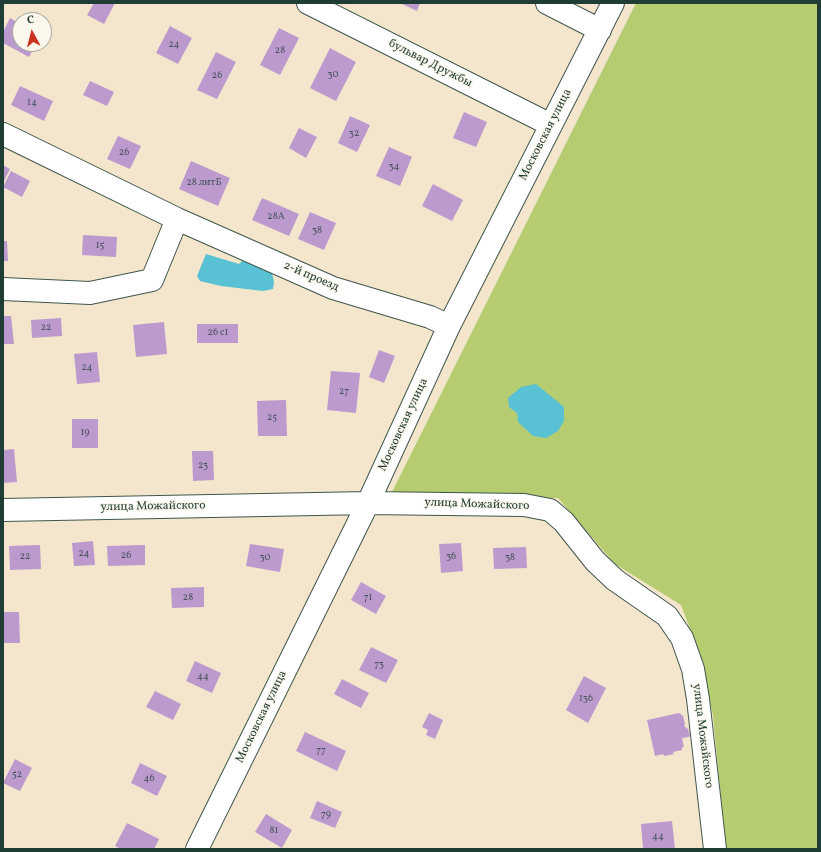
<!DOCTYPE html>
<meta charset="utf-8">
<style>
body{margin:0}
#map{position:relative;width:821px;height:852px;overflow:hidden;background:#f4e6cd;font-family:Vollkorn,serif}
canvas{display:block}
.frame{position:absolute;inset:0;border:4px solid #1f3d34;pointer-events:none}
.north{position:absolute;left:12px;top:12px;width:40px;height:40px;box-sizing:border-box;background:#fbf7ec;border:1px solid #a3ada2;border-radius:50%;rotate:353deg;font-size:11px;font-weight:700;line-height:16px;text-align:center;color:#1f3d34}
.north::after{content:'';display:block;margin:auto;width:14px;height:18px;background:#c8321e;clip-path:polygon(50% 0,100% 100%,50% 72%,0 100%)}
</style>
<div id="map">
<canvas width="821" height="852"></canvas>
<div class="frame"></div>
<div class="north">С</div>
</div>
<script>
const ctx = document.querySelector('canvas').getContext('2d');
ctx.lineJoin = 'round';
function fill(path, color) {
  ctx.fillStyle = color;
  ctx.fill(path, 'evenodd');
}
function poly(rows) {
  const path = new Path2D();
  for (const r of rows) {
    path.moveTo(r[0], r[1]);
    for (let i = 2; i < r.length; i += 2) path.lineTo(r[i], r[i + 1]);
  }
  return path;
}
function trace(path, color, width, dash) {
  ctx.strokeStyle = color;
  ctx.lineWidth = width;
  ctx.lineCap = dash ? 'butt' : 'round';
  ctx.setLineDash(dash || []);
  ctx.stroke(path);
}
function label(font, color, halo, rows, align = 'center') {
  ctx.font = font + ' Vollkorn,serif';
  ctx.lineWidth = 3;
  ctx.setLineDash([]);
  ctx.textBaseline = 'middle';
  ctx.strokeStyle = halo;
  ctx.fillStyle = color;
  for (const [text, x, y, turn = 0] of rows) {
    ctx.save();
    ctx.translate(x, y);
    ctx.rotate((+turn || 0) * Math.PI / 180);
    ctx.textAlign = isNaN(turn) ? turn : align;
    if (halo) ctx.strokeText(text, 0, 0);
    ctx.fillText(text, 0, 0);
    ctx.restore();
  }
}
const green = poly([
 [636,3,818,3,818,849,726,849,713,716,701,658,681,605,615,564,558,498,390,496]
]);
const water = poly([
 [206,254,239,264,243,260,272,273,274,282,273,289,263,291,221,286,200,281,197,276],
 [536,384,564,407,564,421,558,431,546,438,533,436,518,422,517,413,509,407,508,398,521,387]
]);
const building = poly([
 [94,3,115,3,104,24,87,15],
 [400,3,420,3,417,11],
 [10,18,20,24,20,44,36,44,29,57,3,43,3,32],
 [170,26,192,38,178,64,156,53],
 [279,28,299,38,280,75,260,65],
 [330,48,356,62,336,101,310,88],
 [216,52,236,62,217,99,197,90],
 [90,81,114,92,107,106,83,95],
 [20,86,53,101,44,121,11,105],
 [464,112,487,122,476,147,453,138],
 [350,116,370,125,357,152,338,143],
 [299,128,317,137,306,158,289,148],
 [118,136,141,146,130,169,107,159],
 [389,147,412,157,400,186,376,176],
 [191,161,230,178,218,206,179,189],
 [3,165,10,169,3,183],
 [11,171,30,181,22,197,3,187],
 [433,184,463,200,452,221,422,206],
 [262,198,299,214,289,236,252,220],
 [310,212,336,223,324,250,298,239],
 [83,235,117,237,116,257,82,255],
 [3,241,7,241,8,261,3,261],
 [3,316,11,316,14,344,3,344],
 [61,318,62,336,32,338,31,320],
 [164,322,167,354,136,357,133,325],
 [197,324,238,324,238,343,197,343],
 [379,350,395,356,384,383,369,377],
 [97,352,100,382,77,384,74,354],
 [331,371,360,373,356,413,327,410],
 [286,400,287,436,258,436,257,401],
 [72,419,98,419,98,448,72,448],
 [14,449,17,482,3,483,3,450],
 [192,451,213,451,214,480,193,481],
 [93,541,95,565,74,566,72,543],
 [461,543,463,571,441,573,439,544],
 [250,544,284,549,280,572,246,566],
 [40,545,41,569,10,570,9,546],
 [145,545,145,565,108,566,107,546],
 [526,547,527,568,494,569,493,548],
 [361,582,386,596,376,614,351,600],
 [204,587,204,607,172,608,171,588],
 [3,612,19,612,20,643,3,643],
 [371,647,398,660,386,683,359,670],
 [195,661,221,673,212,693,186,681],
 [584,676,606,688,588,723,566,710],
 [342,679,369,693,361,708,334,694],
 [155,691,181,704,173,720,146,707],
 [429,713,443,720,435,739,426,735,428,730,422,727],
 [679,713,683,716,685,724,684,726,688,729,690,735,689,737,682,738,684,747,682,747,682,750,673,752,674,754,664,756,663,754,655,756,647,720],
 [305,732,346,751,337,771,296,751],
 [15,759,32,768,20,791,3,783],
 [140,763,167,776,157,796,131,783],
 [317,801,342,812,335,828,310,818],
 [266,814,292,830,282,848,255,832],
 [672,821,675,849,643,849,641,824],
 [127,823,159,839,154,849,121,849,115,846]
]);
const minor = poly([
 [308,3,551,125],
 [547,3,600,30],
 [3,134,177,219,333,288,430,317,449,326],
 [3,289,90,293,152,280,177,219],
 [3,510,368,503,524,505,550,510,564,522,595,561,615,580,667,616,682,638,693,669,698,699,715,849],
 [197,849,368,503,449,326,613,3]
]);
const numberNames = [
 ["24",174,45],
 ["28",280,51],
 ["30",333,75],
 ["26",217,76],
 ["14",32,103],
 ["32",354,134],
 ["26",124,153],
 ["34",394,167],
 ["28 литБ",204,183],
 ["28А",276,217],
 ["38",317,231],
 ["15",100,246],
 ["22",46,328],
 ["26 с1",218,333],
 ["24",87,368],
 ["27",344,392],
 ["25",272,418],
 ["19",85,433],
 ["23",203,466],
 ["24",84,554],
 ["26",126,556],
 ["22",25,557],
 ["36",451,557],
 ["30",265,558],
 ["38",510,558],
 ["28",188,598],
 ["71",368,598],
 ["73",379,665],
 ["44",203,677],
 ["136",586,699],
 ["77",321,751],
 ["52",17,775],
 ["46",149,779],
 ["79",326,815],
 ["81",274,831],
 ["44",658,837]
];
const streetNames = [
 ["бульвар Дружбы",430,64,27],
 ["Московская улица",546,135,-63],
 ["2-й проезд",311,277,23],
 ["Московская улица",404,425,-65],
 ["улица Можайского",477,505,2],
 ["улица Можайского",153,507,-1],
 ["Московская улица",262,717,-64],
 ["улица Можайского",702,736,83]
];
fill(green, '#b5cc71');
fill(water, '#58c2d4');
fill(building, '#bc9ace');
trace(minor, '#3f564b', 24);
trace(minor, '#fff', 22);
label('10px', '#46545a', null, numberNames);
label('12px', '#1f3d34', '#fbf7ec', streetNames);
</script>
